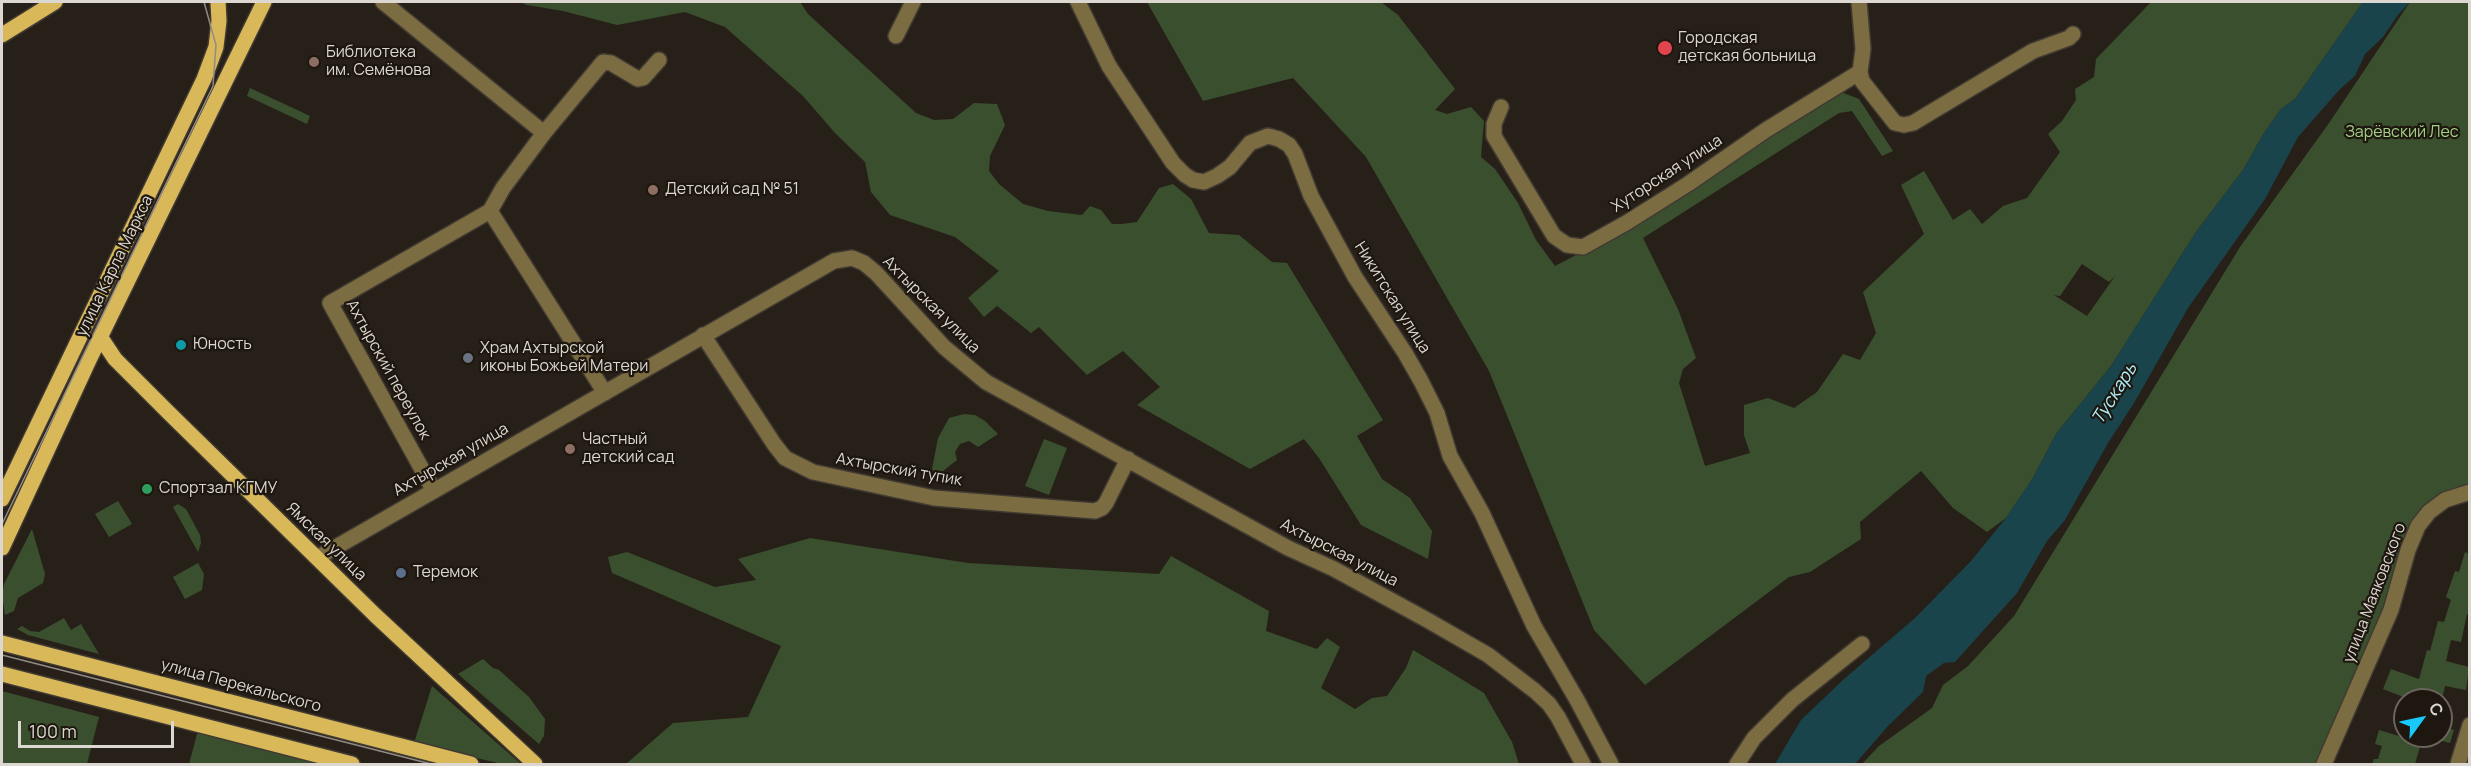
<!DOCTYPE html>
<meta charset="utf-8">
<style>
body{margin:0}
#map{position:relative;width:2471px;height:766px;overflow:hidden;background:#272018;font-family:Manrope,sans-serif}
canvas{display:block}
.frame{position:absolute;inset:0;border:3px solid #dcd7d1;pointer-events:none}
.north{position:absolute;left:2393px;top:688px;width:60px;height:60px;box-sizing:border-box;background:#1e170f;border:2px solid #6a645d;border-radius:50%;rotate:57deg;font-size:16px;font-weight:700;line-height:24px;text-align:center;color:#dcd7d1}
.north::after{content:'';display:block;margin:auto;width:21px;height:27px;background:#17cafb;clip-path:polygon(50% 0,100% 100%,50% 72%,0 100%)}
.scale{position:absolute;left:18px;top:721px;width:156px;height:27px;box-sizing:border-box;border:3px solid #dcd7d1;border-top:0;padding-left:8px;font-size:18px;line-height:21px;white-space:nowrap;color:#dcd7d1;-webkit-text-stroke:4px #1e170f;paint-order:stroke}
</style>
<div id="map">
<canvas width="2471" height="766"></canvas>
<div class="frame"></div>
<div class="north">С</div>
<div class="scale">100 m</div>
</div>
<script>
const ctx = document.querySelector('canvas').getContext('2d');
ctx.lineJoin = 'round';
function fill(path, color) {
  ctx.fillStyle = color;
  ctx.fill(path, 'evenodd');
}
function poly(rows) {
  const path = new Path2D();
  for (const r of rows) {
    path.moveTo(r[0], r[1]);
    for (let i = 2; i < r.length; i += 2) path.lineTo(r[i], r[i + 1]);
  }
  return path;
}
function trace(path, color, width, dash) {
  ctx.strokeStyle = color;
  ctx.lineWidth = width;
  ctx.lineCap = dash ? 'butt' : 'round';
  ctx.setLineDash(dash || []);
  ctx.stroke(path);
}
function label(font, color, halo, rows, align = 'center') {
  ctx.font = font + ' Manrope,sans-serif';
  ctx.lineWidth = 4.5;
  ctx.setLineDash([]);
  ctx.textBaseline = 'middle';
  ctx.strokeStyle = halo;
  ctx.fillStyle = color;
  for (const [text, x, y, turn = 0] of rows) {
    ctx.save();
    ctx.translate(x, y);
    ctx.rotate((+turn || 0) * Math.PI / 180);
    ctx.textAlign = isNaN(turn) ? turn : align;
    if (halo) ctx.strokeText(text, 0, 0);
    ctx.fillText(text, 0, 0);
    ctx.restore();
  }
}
const green = poly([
 [520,2,800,2,808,14,916,113,934,120,953,119,974,103,997,104,1005,125,990,156,989,171,999,184,1023,204,1048,211,1082,215,1090,206,1101,210,1112,224,1122,224,1137,222,1159,188,1173,184,1191,199,1209,233,1239,235,1272,262,1287,263,1383,420,1357,436,1382,479,1410,498,1432,531,1428,559,1361,525,1319,458,1304,439,1250,469,1137,405,1160,387,1123,351,1087,375,1039,327,1031,333,997,306,984,317,968,298,999,271,955,237,890,215,871,192,865,162,835,133,803,96,725,27,685,12,617,25,563,11,527,5],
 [1147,2,1381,2,1398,15,1455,89,1435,110,1447,114,1471,107,1484,121,1481,157,1495,169,1518,203,1536,240,1555,266,1620,232,1836,90,1859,99,1893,151,1882,156,1852,111,1839,113,1643,238,1678,309,1696,358,1683,369,1679,383,1705,466,1750,453,1744,435,1744,405,1768,398,1794,408,1817,392,1843,354,1860,360,1876,333,1863,292,1924,234,1901,185,1924,171,1953,220,1970,209,1982,224,2003,206,2027,198,2060,152,2048,134,2062,121,2076,100,2075,89,2094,77,2096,59,2151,2,2363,2,2295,99,2281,109,2264,133,2243,170,2196,232,2111,366,2056,434,2033,478,2006,518,1987,532,1953,508,1921,471,1860,522,1861,539,1810,572,1789,577,1645,685,1594,630,1489,371,1366,157,1293,78,1203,101],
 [2082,264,2109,282,2115,276,2087,316,2054,295,2060,296],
 [2410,2,2469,2,2469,486,2425,507,2385,608,2319,764,1862,764,1879,746,1932,708,1943,685,1968,666,2014,616,2240,247,2329,123],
 [250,88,310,116,307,124,247,96],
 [964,414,975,415,985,421,998,434,978,447,969,441,960,444,955,452,957,460,943,471,944,477,937,478,932,469,938,438,949,418],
 [1044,439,1067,448,1049,495,1025,486],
 [118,501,132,524,109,537,95,514],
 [178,504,186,509,200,535,201,543,198,552,173,507],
 [32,529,45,574,43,583,18,598,14,611,5,615,2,595,4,584],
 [810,538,968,563,1159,574,1171,556,1269,611,1266,631,1317,649,1327,638,1340,647,1321,688,1355,709,1372,698,1387,696,1406,668,1413,650,1440,666,1484,693,1512,742,1519,764,626,764,673,723,748,717,781,646,612,573,608,557,627,552,715,587,756,580,738,559],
 [2465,552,2469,554,2469,614,2467,614,2461,642,2451,640,2446,661,2469,667,2466,690,2445,686,2441,705,2441,700,2411,700,2383,689,2391,669,2419,679,2427,650,2430,651,2438,621,2444,622,2451,600,2446,597,2455,571,2459,572],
 [198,563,204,574,202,590,185,599,173,577],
 [64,618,71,630,81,624,99,654,28,635,17,629,22,626,30,631,39,632],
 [483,659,493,668,499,670,529,697,545,719,544,736,539,744,458,674],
 [432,686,521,764,502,764,414,743],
 [2,691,99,717,87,764,2,764],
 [2405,719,2405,736,2441,736,2441,726,2454,730,2450,743,2423,736,2415,764,2372,764,2374,759,2378,759,2382,746,2375,744,2379,730,2399,736],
 [201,733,319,764,189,764,197,734]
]);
const water = poly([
 [2363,2,2410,2,2397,16,2383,37,2365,54,2355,76,2340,89,2298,137,2265,199,2188,308,2134,403,2108,443,2065,520,2047,541,2017,593,1955,662,1944,663,1926,676,1923,692,1888,726,1855,764,1775,764,1801,720,1844,679,1915,618,1971,561,2006,518,2033,478,2056,434,2111,366,2196,232,2243,170,2264,133,2281,109,2295,99]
]);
const minor = poly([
 [383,2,544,133],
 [1078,2,1109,66,1173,163,1185,175,1193,180,1204,182,1217,176,1230,167,1250,143,1268,136,1279,139,1289,145,1295,154,1311,196,1355,277,1405,353,1421,381,1437,413,1450,456,1482,513,1534,626,1577,700,1611,764],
 [896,36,913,2],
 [1860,72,1862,81,1895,123,1904,125,1913,123,2033,51,2069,38,2073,34],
 [1501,107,1494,124,1494,136,1554,236,1567,245,1583,247,1626,223,1688,184,1766,130,1860,72,1863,49,1859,2],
 [703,335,774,444,785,458,813,472,934,498,1095,511,1102,508,1106,503,1128,459],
 [605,393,490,211,503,188,544,133,603,62,611,63,638,79,643,78,659,60],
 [434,491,330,303,490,211],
 [317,558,834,261,852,258,864,263,876,273,944,347,986,382,1288,548,1334,569,1429,621,1488,655,1535,691,1549,704,1558,717,1583,764],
 [1737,764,1754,738,1792,700,1862,644],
 [2324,764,2391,610,2408,550,2418,526,2429,512,2445,500,2470,492],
 [2458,764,2470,725]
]);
const major = poly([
 [2,35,55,2],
 [101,338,115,359,168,412,375,615,535,764],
 [2,499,204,79,216,47,219,21,218,2],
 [2,548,89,360,264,2],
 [2,643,471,764],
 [2,674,352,764]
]);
const tram = poly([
 [2,524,213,86,216,45,204,2],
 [2,655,431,764]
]);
const markers = [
 [1665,48,8,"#e0444e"],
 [314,62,6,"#8d6e63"],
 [653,190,6,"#8d6e63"],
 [181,345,6,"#0f9aa8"],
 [468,358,6,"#6b7280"],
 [570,449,6,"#8d6e63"],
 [147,489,6,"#2e9e5b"],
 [401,573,6,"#5c6f8a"]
];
const poiNames = [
 ["Городская",1678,39],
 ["детская больница",1678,57],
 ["Библиотека",326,53],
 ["им. Семёнова",326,71],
 ["Детский сад № 51",665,190],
 ["Юность",193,345],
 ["Храм Ахтырской",480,349],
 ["иконы Божьей Матери",480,367],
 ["Частный",582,440],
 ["детский сад",582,458],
 ["Спортзал КГМУ",159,489],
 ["Теремок",413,573]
];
const parkNames = [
 ["Зарёвский Лес",2402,133]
];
const streetNames = [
 ["Хуторская улица",1667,174,-33],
 ["улица Карла Маркса",115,266,-64],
 ["Никитская улица",1392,298,58],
 ["Ахтырская улица",931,305,45],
 ["Ахтырский переулок",388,370,61],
 ["Ахтырская улица",451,460,-30],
 ["Ахтырский тупик",899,470,10],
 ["Ямская улица",326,542,44],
 ["Ахтырская улица",1339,553,27],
 ["улица Маяковского",2375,593,-69],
 ["улица Перекальского",241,686,15]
];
const waterNames = [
 ["Тускарь",2115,394,-58]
];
fill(green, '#3a4f2e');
fill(water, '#19444c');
trace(minor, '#403a32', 18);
trace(major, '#403a32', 18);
trace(minor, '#7c6c41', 15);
trace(major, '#d9b859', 15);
trace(tram, '#918b84', 1.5);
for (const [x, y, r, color] of markers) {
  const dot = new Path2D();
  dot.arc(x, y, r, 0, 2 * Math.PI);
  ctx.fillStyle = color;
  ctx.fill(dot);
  trace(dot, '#1e170f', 2);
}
label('16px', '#dcd7d1', '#1e170f', poiNames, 'left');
label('16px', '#a0cf85', '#1e170f', parkNames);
label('16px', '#dcd7d1', '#1e170f', streetNames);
label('italic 18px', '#afeffc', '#1e170f', waterNames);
</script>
